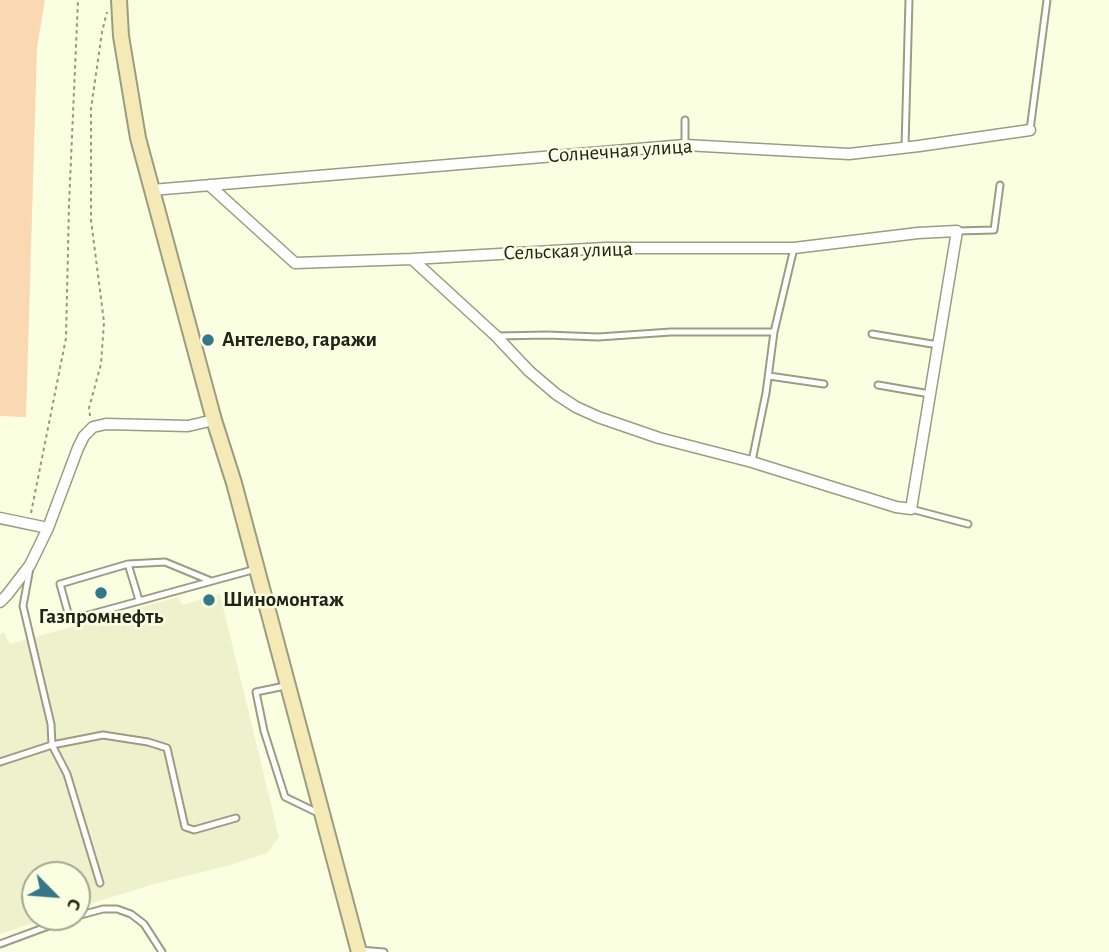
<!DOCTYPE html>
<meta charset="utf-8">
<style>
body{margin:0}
#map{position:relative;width:1109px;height:952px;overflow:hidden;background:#fbffe1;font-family:"Alegreya Sans",sans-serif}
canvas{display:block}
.north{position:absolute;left:21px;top:861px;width:70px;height:70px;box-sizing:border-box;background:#fbffe1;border:2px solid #a4a791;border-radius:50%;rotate:115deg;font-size:19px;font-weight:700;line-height:28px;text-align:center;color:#222319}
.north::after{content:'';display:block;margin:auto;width:24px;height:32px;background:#357689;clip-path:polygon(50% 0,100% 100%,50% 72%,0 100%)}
</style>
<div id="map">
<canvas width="1109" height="952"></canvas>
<div class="north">С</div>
</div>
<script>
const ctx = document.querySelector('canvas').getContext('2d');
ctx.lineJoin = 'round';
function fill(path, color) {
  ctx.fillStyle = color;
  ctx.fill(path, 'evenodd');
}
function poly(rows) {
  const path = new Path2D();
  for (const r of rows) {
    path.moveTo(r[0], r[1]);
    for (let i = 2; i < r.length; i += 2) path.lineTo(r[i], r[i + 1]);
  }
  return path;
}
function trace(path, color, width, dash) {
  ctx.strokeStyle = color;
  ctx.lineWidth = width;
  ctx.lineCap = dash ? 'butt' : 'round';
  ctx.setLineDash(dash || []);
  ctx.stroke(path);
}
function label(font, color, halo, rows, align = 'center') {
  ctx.font = font + ' "Alegreya Sans",sans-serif';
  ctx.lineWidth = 5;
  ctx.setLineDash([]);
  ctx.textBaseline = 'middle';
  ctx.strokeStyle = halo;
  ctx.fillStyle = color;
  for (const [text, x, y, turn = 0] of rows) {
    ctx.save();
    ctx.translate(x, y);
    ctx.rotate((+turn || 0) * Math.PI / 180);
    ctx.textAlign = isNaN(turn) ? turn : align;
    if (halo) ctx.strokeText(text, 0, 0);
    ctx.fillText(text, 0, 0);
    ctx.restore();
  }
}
const built = poly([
 [220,594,279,837,267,853,230,865,154,884,77,908,77,875,35,875,35,917,51,917,0,934,0,634,4,632,10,644,178,597,182,605]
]);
const green = poly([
 [0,0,45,0,37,47,26,417,0,416]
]);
const path = poly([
 [90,416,89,408,101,364,104,322,91,220,91,109,102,32,107,12],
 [31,513,66,338,69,205,78,0]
]);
const service = poly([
 [685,120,685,145],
 [1030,130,1047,0],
 [905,147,909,0],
 [957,231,994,230,1000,185],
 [872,334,938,345],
 [497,336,547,335,598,337,671,332,774,332],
 [769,376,824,384],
 [878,385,930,394],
 [752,461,766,393,774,332,794,248],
 [911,509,968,524],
 [128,564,139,600],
 [30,568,23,606,51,724,52,745,67,774,100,883],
 [211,581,165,562,128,564,60,584,70,620,256,569],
 [285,686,256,692,264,731,285,797,318,813],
 [0,762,52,745,103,735,148,742,167,748,185,827,194,830,236,818],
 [77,916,103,909,117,909,131,914,144,924,162,952],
 [0,944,73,917],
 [359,950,384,952]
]);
const minor = poly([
 [209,185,295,263,412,259,605,248,794,248,918,233,957,231,911,509,896,507,752,462,659,438,598,417,576,407,556,394,529,371,496,336,412,259],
 [152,190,685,145,849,154,919,146,1030,130],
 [0,518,48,528],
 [0,602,7,595,30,565,48,528,78,448,84,436,93,427,106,424,188,426,214,420]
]);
const secondary = poly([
 [119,0,121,36,138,138,214,420,234,483,359,952]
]);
const markers = [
 [208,340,7,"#357689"],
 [101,593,7,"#357689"],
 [209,600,7,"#357689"]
];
const streetNames = [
 ["Солнечная улица",620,151,-4],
 ["Сельская улица",568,251,-2]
];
const poiNames = [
 ["Антелево, гаражи",222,340],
 ["Шиномонтаж",223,600],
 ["Газпромнефть",101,617,"center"]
];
fill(built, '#edf2cd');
fill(green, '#f9d8b2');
trace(service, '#9a9d82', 9);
trace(minor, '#9a9d82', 13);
trace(secondary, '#9a9d82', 18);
trace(path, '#959883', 2, [3.5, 3.5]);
trace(service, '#fff', 5);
trace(minor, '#fff', 10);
trace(secondary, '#f5e9b6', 14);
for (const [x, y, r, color] of markers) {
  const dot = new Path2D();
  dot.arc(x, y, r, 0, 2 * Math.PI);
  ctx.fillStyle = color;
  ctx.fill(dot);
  trace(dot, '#fbffe1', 2.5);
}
label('21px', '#222319', '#fbffe1', streetNames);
label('bold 21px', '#222319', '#fbffe1', poiNames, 'left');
</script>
